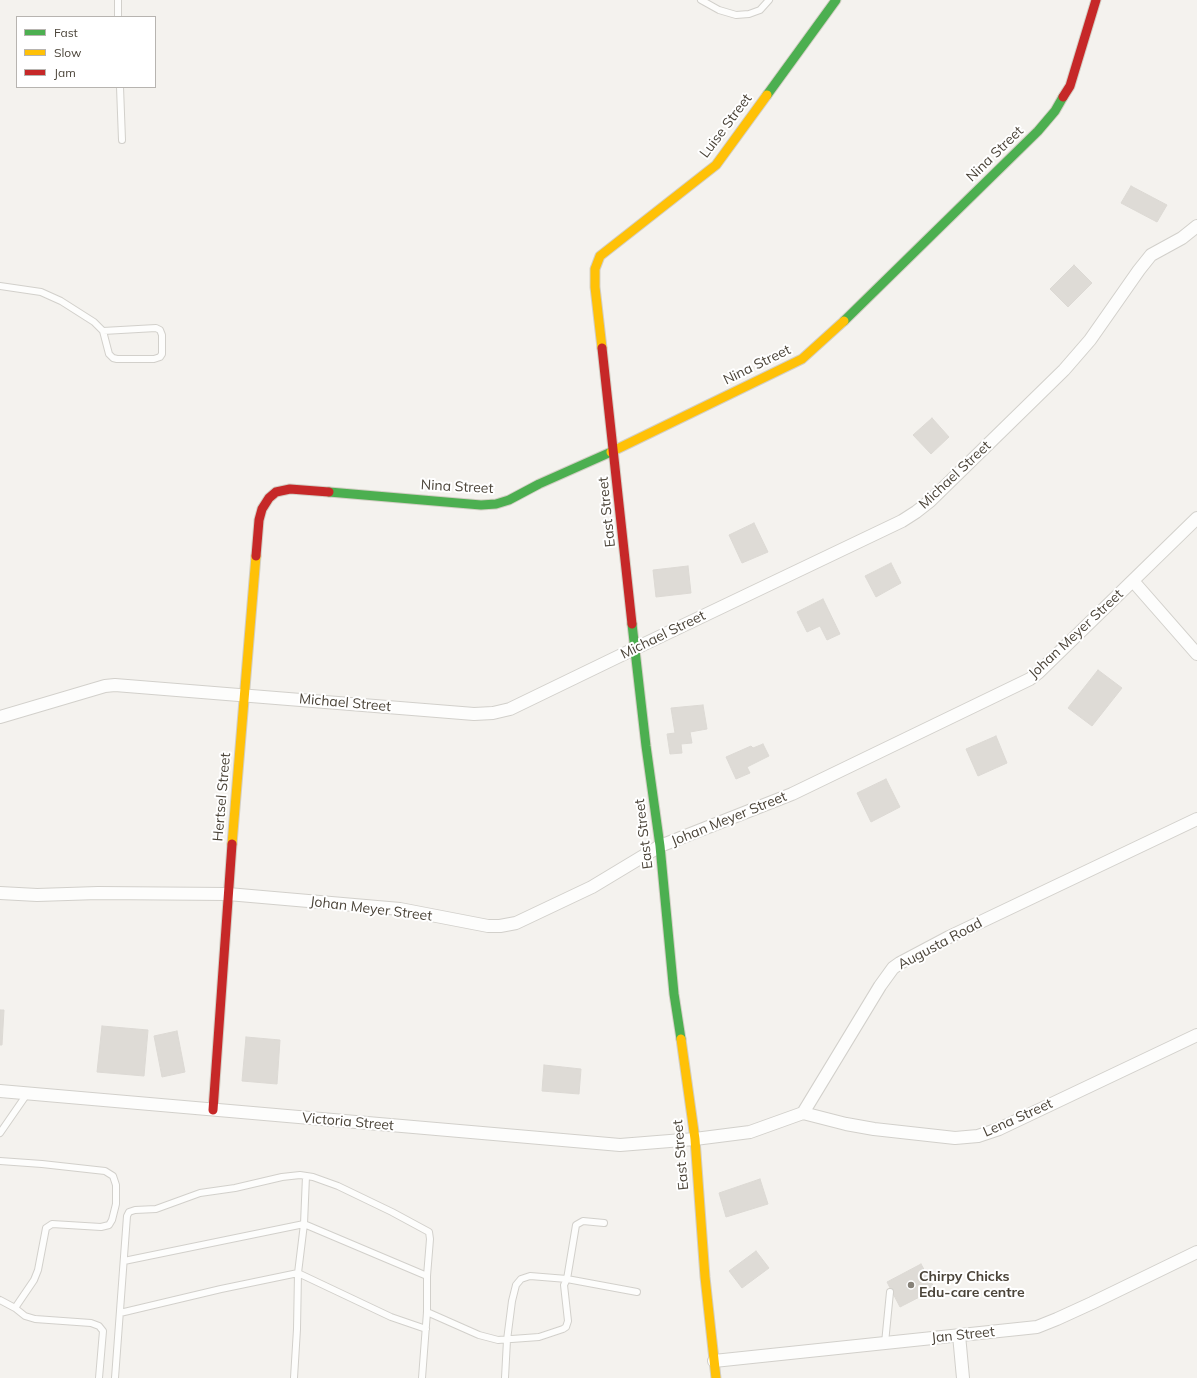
<!DOCTYPE html>
<style>
body{margin:0}
#map{position:relative;width:1197px;height:1378px;overflow:hidden;background:#f4f2ee;font-family:Mulish,sans-serif}
canvas{display:block}
.legend{position:absolute;left:16px;top:16px;width:140px;height:72px;box-sizing:border-box;background:#fff;border:1px solid #b7b4b0;margin:0;padding:5px 7px;list-style:none;font-size:12px;color:#4b4439}
.legend li{display:flex;align-items:center;gap:8px;height:20px}
.legend b{width:20px;border:1px solid #b7b4b0}
</style>
<div id="map">
<canvas width="1197" height="1378"></canvas>
<ul class="legend">
<li><b style="height:5px;background:#4caf50"></b>Fast</li>
<li><b style="height:5px;background:#ffc107"></b>Slow</li>
<li><b style="height:5px;background:#c62828"></b>Jam</li>
</ul>
</div>
<script>
const ctx = document.querySelector('canvas').getContext('2d');
ctx.lineJoin = 'round';
function fill(path, color) {
  ctx.fillStyle = color;
  ctx.fill(path, 'evenodd');
}
function poly(rows) {
  const path = new Path2D();
  for (const r of rows) {
    path.moveTo(r[0], r[1]);
    for (let i = 2; i < r.length; i += 2) path.lineTo(r[i], r[i + 1]);
  }
  return path;
}
function trace(path, color, width, dash) {
  ctx.strokeStyle = color;
  ctx.lineWidth = width;
  ctx.lineCap = dash ? 'butt' : 'round';
  ctx.setLineDash(dash || []);
  ctx.stroke(path);
}
function label(font, color, halo, rows, align = 'center') {
  ctx.font = font + ' Mulish,sans-serif';
  ctx.lineWidth = 4;
  ctx.setLineDash([]);
  ctx.textBaseline = 'middle';
  ctx.strokeStyle = halo;
  ctx.fillStyle = color;
  for (const [text, x, y, turn = 0] of rows) {
    ctx.save();
    ctx.translate(x, y);
    ctx.rotate((+turn || 0) * Math.PI / 180);
    ctx.textAlign = isNaN(turn) ? turn : align;
    if (halo) ctx.strokeText(text, 0, 0);
    ctx.fillText(text, 0, 0);
    ctx.restore();
  }
}
const building = poly([
 [1131,186,1167,205,1157,222,1121,203,1131,186],
 [1074,265,1092,283,1068,307,1050,289,1074,265],
 [932,418,949,437,931,454,913,435,932,418],
 [754,523,768,552,742,563,729,535,754,523],
 [891,563,901,583,876,597,865,576,891,563],
 [688,566,691,593,656,597,653,570,688,566],
 [823,599,840,634,827,640,820,626,807,632,797,612,823,599],
 [1098,670,1122,688,1092,726,1068,708,1098,670],
 [703,705,707,729,690,732,692,743,681,744,682,753,670,754,667,734,675,733,671,708,703,705],
 [996,736,1007,763,978,776,966,749,996,736],
 [763,744,769,756,747,767,750,773,736,779,726,757,751,746,753,748,763,744],
 [886,779,900,807,871,822,857,793,886,779],
 [0,1010,4,1010,2,1045,0,1045,0,1010],
 [102,1026,148,1030,144,1076,97,1072,102,1026],
 [177,1031,185,1072,162,1077,154,1036,177,1031],
 [246,1037,280,1040,277,1084,242,1081,246,1037],
 [544,1065,581,1069,579,1094,542,1091,544,1065],
 [760,1179,768,1204,726,1217,719,1193,760,1179],
 [756,1251,769,1268,742,1288,729,1271,756,1251],
 [921,1264,935,1289,900,1307,887,1282,921,1264]
]);
const lane = poly([
 [701,0,719,10,736,15,749,14,760,10,769,0],
 [118,17,118,0],
 [120,87,122,140],
 [0,286,41,292,61,301,94,322,103,331,109,354,113,358,117,359,154,359,160,357,162,354,162,335,160,330,156,328,103,331],
 [0,1133,27,1094],
 [0,1161,42,1164,105,1171,113,1176,116,1185,116,1204,112,1220,109,1225,101,1227,52,1224,46,1228,38,1270,34,1280,15,1308],
 [124,1261,304,1224,427,1276],
 [0,1300,15,1308,25,1316,35,1319,91,1323,99,1326,103,1331,99,1378],
 [427,1312,479,1335,498,1340,539,1337,563,1329,566,1327,568,1321,564,1285,567,1279,576,1225,583,1221,604,1223],
 [120,1313,221,1289,298,1273,391,1317,426,1329],
 [885,1343,890,1292],
 [115,1378,127,1216,129,1212,135,1210,156,1209,200,1193,235,1188,282,1177,300,1175,313,1177,338,1186,392,1212,429,1232,430,1239,427,1276,427,1312,422,1378],
 [294,1378,297,1329,298,1273,304,1224,306,1176],
 [505,1378,507,1340,512,1301,516,1285,521,1279,530,1276,567,1279,637,1292]
]);
const street = poly([
 [1133,581,1197,654],
 [0,717,105,686,115,685,474,714,493,713,510,709,636,648,902,521,916,512,930,501,1064,370,1090,340,1139,270,1151,255,1182,238,1197,226],
 [0,893,37,895,98,893,228,894,400,909,488,926,500,926,516,923,592,887,660,846,792,794,1030,679,1038,673,1197,518],
 [0,1091,620,1145,695,1139,750,1132,803,1113,880,986,893,968,900,963,949,937,1197,819],
 [803,1113,846,1124,874,1129,955,1138,978,1136,999,1129,1197,1035],
 [959,1335,963,1378],
 [714,1361,1037,1327,1057,1319,1092,1303,1197,1252]
]);
const fast = poly([
 [767,95,836,0],
 [844,321,1038,131,1055,111,1063,97],
 [329,492,481,505,496,504,509,500,539,484,611,452],
 [632,624,646,746,660,846,674,994,681,1039]
]);
const slow = poly([
 [602,348,595,287,595,269,600,256,716,165,767,95],
 [611,452,802,359,844,321],
 [232,844,256,556],
 [681,1039,695,1139,705,1277,716,1378]
]);
const jam = poly([
 [1063,97,1070,86,1096,0],
 [602,348,632,624],
 [256,556,259,520,262,509,269,498,276,492,290,489,329,492],
 [213,1110,232,844]
]);
const markers = [
 [911,1285,4,"#868178"]
];
const streetNames = [
 ["Luise Street",726,126,-53],
 ["Nina Street",995,154,-44],
 ["Nina Street",757,365,-26],
 ["Michael Street",955,475,-43],
 ["Nina Street",457,487,3],
 ["East Street",607,512,-96],
 ["Johan Meyer Street",1076,634,-43],
 ["Michael Street",663,635,-26],
 ["Michael Street",345,703,5],
 ["Hertsel Street",222,797,-85],
 ["Johan Meyer Street",729,819,-22],
 ["East Street",644,834,-97],
 ["Johan Meyer Street",371,909,7],
 ["Augusta Road",940,944,-28],
 ["Lena Street",1018,1118,-24],
 ["Victoria Street",348,1122,5],
 ["East Street",681,1155,-95],
 ["Jan Street",963,1335,-6]
];
const poiNames = [
 ["Chirpy Chicks",919,1277],
 ["Edu-care centre",919,1293]
];
fill(building, '#dedbd6');
trace(building, '#dcd9d4', 1);
trace(lane, '#d2d0cb', 8);
trace(street, '#d2d0cb', 14);
trace(fast, '#d3cfc5', 11);
trace(slow, '#d3cfc5', 11);
trace(jam, '#d3cfc5', 11);
trace(lane, '#fdfdfc', 6);
trace(street, '#fdfdfc', 12);
trace(fast, '#4caf50', 9);
trace(slow, '#ffc107', 9);
trace(jam, '#c62828', 9);
for (const [x, y, r, color] of markers) {
  const dot = new Path2D();
  dot.arc(x, y, r, 0, 2 * Math.PI);
  ctx.fillStyle = color;
  ctx.fill(dot);
  trace(dot, '#fff', 1.5);
}
label('14px', '#4b4439', '#fff', streetNames);
label('bold 14px', '#4b4439', '#fff', poiNames, 'left');
</script>
